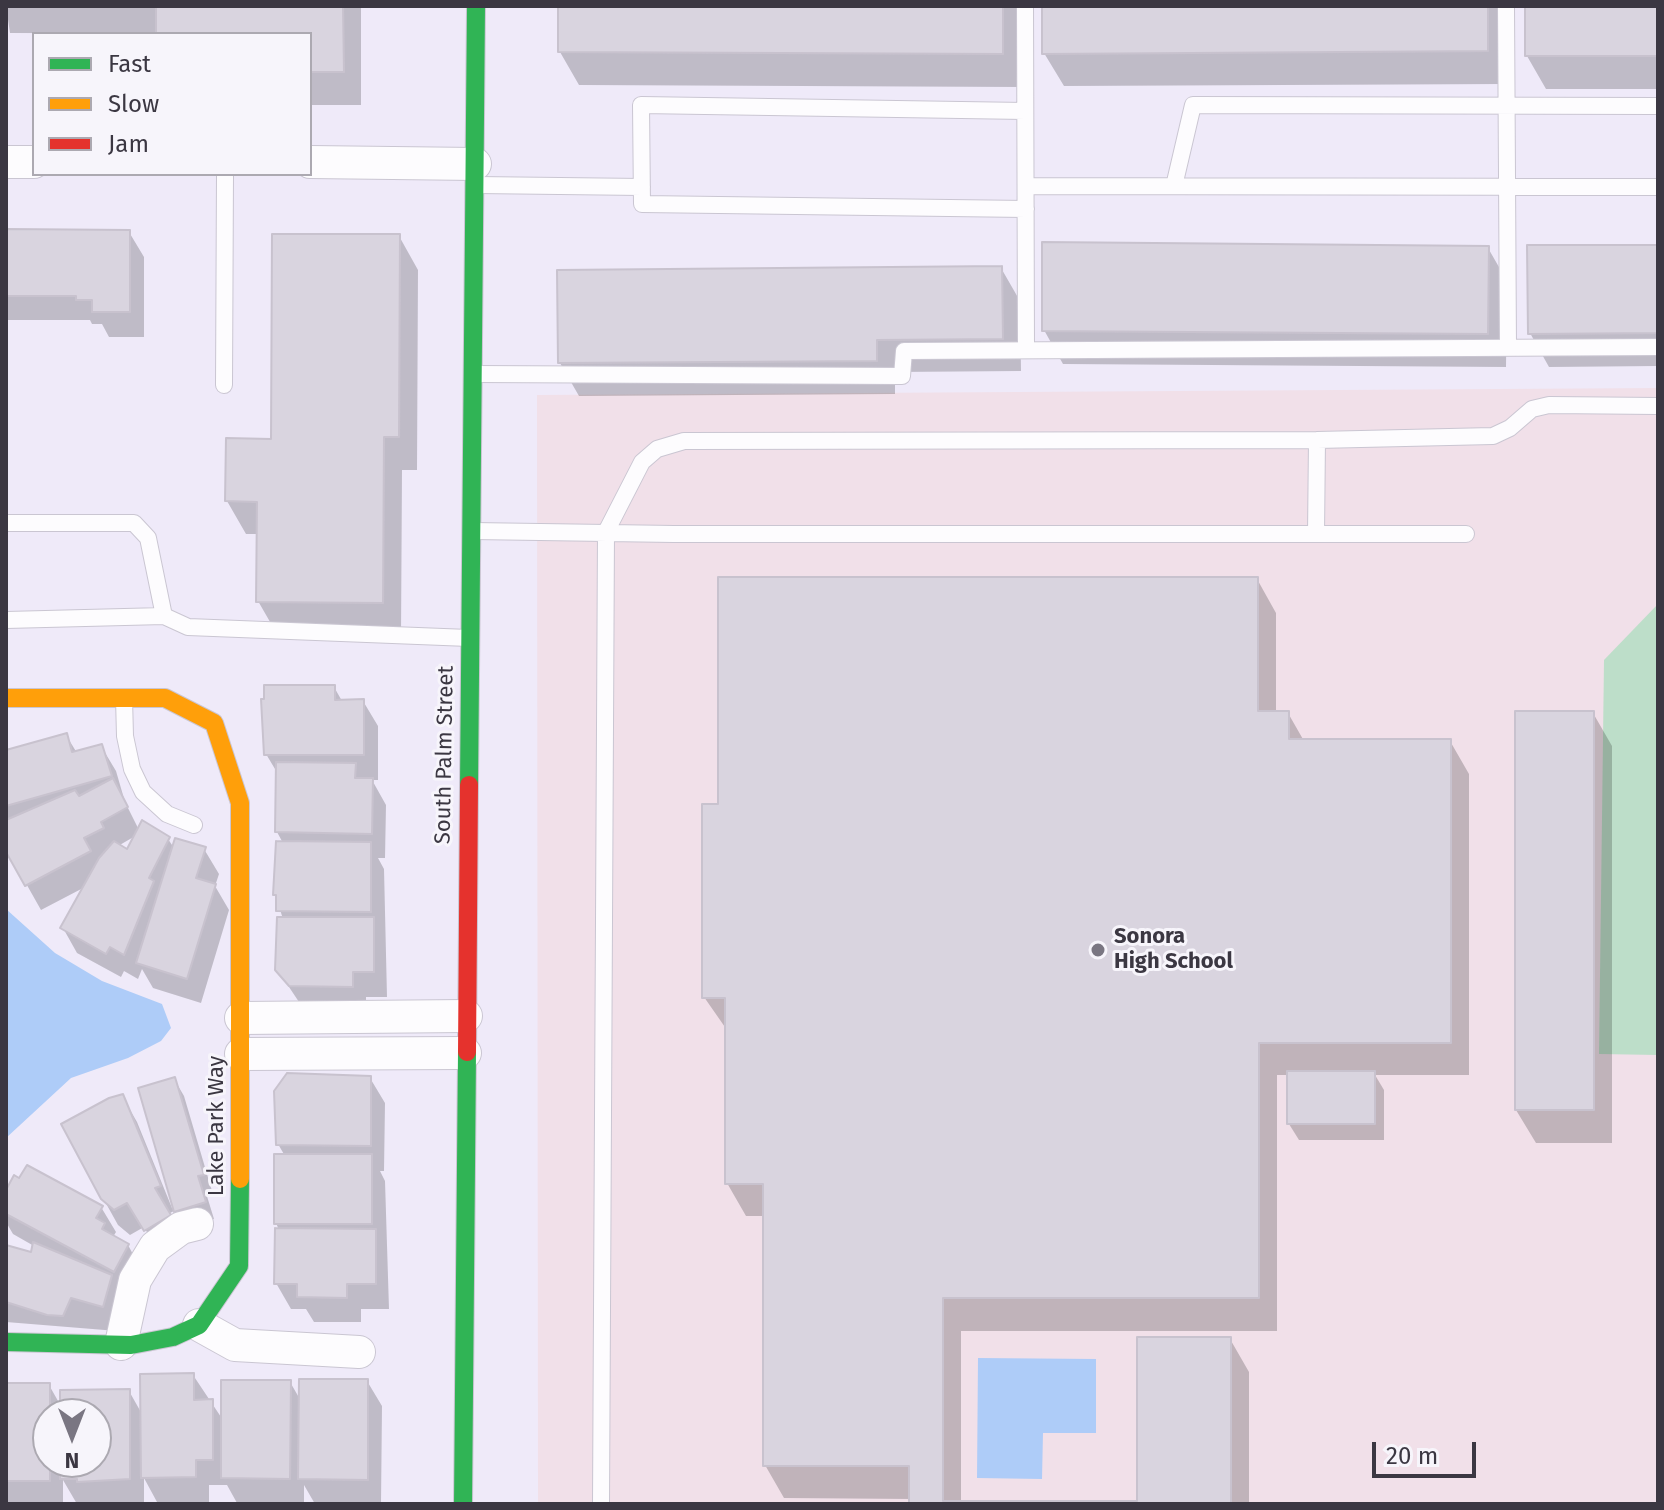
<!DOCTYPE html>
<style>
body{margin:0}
#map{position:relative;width:1664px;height:1510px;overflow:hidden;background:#efeaf9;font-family:"Fira Sans",sans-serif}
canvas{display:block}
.frame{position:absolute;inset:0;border:8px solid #3b3742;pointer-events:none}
.legend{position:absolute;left:32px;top:32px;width:280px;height:144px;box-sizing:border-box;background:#f7f5fb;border:2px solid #aca9b1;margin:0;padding:10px 14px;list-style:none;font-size:24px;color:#3b3742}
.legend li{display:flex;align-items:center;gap:16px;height:40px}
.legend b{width:40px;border:2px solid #aca9b1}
.north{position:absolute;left:32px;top:1398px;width:80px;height:80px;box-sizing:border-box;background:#f7f5fb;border:2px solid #aca9b1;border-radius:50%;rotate:180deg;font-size:22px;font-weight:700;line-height:32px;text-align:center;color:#3b3742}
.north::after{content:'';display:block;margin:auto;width:28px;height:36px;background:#7a7682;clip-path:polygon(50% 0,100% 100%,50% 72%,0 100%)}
.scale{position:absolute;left:1372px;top:1442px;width:104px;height:36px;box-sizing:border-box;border:4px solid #3b3742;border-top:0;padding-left:10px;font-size:24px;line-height:28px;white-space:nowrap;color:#3b3742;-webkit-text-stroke:6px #f7f5fb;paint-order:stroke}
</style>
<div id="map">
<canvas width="1664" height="1510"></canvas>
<div class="frame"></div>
<ul class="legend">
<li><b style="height:10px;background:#30b455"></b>Fast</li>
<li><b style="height:10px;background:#ff9f0a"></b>Slow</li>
<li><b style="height:10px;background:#e5322d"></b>Jam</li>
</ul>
<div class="north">N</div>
<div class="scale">20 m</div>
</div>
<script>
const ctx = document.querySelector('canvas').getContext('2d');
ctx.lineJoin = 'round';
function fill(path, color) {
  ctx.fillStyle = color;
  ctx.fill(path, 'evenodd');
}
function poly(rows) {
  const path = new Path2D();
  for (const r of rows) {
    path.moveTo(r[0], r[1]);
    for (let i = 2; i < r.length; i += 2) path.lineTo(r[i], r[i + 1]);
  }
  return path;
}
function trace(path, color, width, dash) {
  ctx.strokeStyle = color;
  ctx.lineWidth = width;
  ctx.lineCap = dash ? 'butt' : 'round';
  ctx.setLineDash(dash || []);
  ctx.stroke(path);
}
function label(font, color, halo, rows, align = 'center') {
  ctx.font = font + ' "Fira Sans",sans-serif';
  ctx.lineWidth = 6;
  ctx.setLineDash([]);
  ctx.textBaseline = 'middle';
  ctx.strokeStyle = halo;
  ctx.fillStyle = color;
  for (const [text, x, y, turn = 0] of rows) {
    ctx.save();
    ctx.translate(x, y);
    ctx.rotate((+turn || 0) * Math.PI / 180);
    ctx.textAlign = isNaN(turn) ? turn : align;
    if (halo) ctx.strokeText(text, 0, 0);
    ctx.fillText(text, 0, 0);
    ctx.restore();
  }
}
const education = poly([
 [1658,388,1658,1504,538,1504,537,395]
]);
const green = poly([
 [1658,604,1658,1055,1599,1054,1604,660]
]);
const water = poly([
 [6,909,55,953,102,981,162,1004,171,1028,161,1041,128,1058,71,1078,6,1138],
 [978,1358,1096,1359,1096,1433,1043,1433,1042,1479,977,1478]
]);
const shadow = poly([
 [6,6,361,6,361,105,310,105,310,34,10,33],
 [560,6,1021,6,1021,87,579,85,560,52],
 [1044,6,1506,6,1506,84,1064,86,1044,53],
 [1527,6,1658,6,1658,89,1546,89,1527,56],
 [6,231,129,232,144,257,144,337,109,337,102,324,92,324,90,320,6,320],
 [399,236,418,270,417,470,402,470,401,636,277,634,258,601,258,534,246,534,227,501,273,441],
 [1658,247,1658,366,1549,367,1530,333],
 [1488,248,1507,281,1506,367,1063,364,1044,330],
 [1001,268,1020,301,1021,371,895,372,895,394,579,396,560,363],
 [1257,579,1276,613,1276,713,1288,713,1304,741,1450,741,1469,774,1469,1075,1375,1075,1384,1090,1384,1140,1299,1140,1289,1124,1289,1075,1277,1075,1277,1331,961,1331,961,1503,1139,1503,1230,1339,1249,1372,1249,1504,911,1504,911,1499,784,1498,765,1465,765,1216,746,1216,727,1183,727,1030,704,997,720,806],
 [334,687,342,701,363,701,378,726,378,780,372,780,386,805,385,858,378,858,384,869,387,997,366,997,366,1011,305,1011,277,969,283,919,275,894,275,857,283,843,277,832,278,774,266,754],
 [1593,713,1612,746,1612,1143,1536,1143,1516,1110],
 [66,735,77,753,101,746,116,771,125,802,139,830,168,839,174,848,204,849,219,874,215,886,229,910,201,1003,153,988,142,969,138,979,124,971,121,977,77,953,63,928,85,887,41,910,6,848,6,752],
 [137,835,128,852,118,846],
 [370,1078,385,1103,384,1171,380,1171,385,1181,389,1309,361,1309,361,1322,314,1322,306,1309,291,1309,276,1283,279,1230,276,1223,285,1156,278,1144],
 [174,1079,184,1096,212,1191,206,1193,214,1219,186,1227,176,1210,168,1214,184,1241,160,1255,144,1227,130,1235,118,1225,103,1198,122,1096,137,1122,172,1208,175,1207],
 [6,1194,101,1207,116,1232,113,1237,128,1245,142,1271,117,1331,6,1322,6,1247,32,1254,34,1246,13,1234,6,1222],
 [193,1375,223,1420,290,1382,301,1401,367,1381,382,1406,381,1504,315,1504,304,1485,304,1504,237,1503,227,1485,209,1485,209,1502,157,1502,144,1478,144,1504,77,1504,63,1480,63,1504,6,1504,6,1385,49,1385,62,1408,129,1391,142,1414],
 [48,1414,96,1414,96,1462,48,1462]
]);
const building = poly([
 [156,6,343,6,344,72,310,72,310,34,156,34,156,6],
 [558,6,1003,6,1003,54,558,52,558,6],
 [1042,6,1488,6,1488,51,1042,54,1042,6],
 [1525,6,1658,6,1658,56,1525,56,1525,6],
 [6,229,130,230,130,312,92,312,92,300,76,300,76,296,6,296,6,229],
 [272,234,400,234,399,437,384,437,383,603,256,602,257,502,225,501,226,438,271,439,272,234],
 [1042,242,1489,246,1488,334,1042,331,1042,242],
 [1527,245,1658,245,1658,333,1528,334,1527,245],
 [1002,266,1003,339,877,340,877,361,558,363,557,270,1002,266],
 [718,577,1258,577,1258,711,1289,711,1289,739,1451,739,1451,1043,1259,1043,1259,1298,943,1298,943,1501,1137,1501,1137,1337,1231,1337,1231,1504,898,1504,909,1503,909,1466,763,1466,763,1184,725,1184,725,998,702,998,702,804,718,804,718,577],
 [264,685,335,685,335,700,364,699,364,755,264,755,261,699,264,699,264,685],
 [1515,711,1594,711,1594,1110,1515,1110,1515,711],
 [67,733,72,752,102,744,112,776,6,806,6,750,67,733],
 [276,762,356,763,355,778,373,778,372,834,275,832,276,762],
 [113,778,128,807,101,822,104,828,84,838,91,851,25,886,6,852,6,820,75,790,79,796,113,778],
 [142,820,170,837,149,878,154,881,124,955,110,947,106,954,60,928,99,858,114,841,127,849,142,820],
 [175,838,206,847,196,878,216,884,187,979,136,963,175,838],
 [276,841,371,842,371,912,276,911,276,895,273,895,276,841],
 [277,917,374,917,374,972,353,972,353,987,289,986,275,970,277,917],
 [1287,1071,1375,1071,1375,1124,1287,1124,1287,1071],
 [287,1073,371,1076,371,1146,276,1145,274,1091,287,1073],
 [175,1077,204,1175,198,1176,206,1202,174,1212,138,1088,175,1077],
 [123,1094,161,1186,155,1188,171,1215,144,1231,127,1203,114,1210,101,1199,61,1124,109,1098,123,1094],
 [274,1154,372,1154,372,1224,274,1224,274,1154],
 [27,1165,103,1206,96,1218,105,1223,102,1229,129,1244,114,1272,6,1214,6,1190,14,1175,19,1178,27,1165],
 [275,1228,376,1229,376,1284,347,1284,347,1298,297,1297,297,1284,274,1284,275,1228],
 [33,1242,112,1275,103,1307,71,1298,63,1316,47,1315,6,1302,6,1245,31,1252,33,1242],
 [194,1373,194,1400,213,1399,213,1460,196,1460,196,1477,141,1478,140,1374,194,1373],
 [299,1379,368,1379,368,1480,298,1479,299,1379],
 [221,1380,291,1380,290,1479,221,1478,221,1380],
 [6,1383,50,1383,50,1481,6,1481,6,1383],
 [130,1389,130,1479,77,1482,77,1479,60,1479,60,1462,96,1462,96,1414,60,1414,60,1390,130,1389]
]);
const lane = poly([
 [1025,6,1026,350],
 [1506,6,1508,348],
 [1025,111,641,105,642,204,1026,209],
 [477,185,642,187],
 [1026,186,1658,187],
 [1174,186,1193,105,1658,106],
 [474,374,902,376,904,351,1658,347],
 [224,385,225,174],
 [6,523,134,523,148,538,164,616],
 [473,531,674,534,1466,534],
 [1316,534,1317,440,1493,436,1510,428,1532,409,1549,405,1658,406],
 [6,620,164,616,188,627,469,638],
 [124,698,125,736,132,769,143,792,167,814,194,825],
 [601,1504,606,532,642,462,657,449,684,441,1317,440]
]);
const street = poly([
 [6,162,34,162],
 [310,162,475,164],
 [241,1018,466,1016],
 [241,1054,465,1053],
 [199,1325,235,1345,359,1352],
 [121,1344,135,1280,155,1247,181,1228,197,1224]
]);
const fast = poly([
 [469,785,476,6],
 [6,1342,131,1345,173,1337,199,1325,239,1266,240,1179],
 [463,1504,467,1052]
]);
const slow = poly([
 [6,698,165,698,214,723,240,803,240,1179]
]);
const jam = poly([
 [467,1052,469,785]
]);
const markers = [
 [1098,950,8,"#7a7682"]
];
const streetNames = [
 ["South Palm Street",445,755,-89],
 ["Lake Park Way",217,1126,-90]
];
const poiNames = [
 ["Sonora",1114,937],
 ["High School",1114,962]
];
fill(education, '#f1e0e9');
fill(green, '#bddec9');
fill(water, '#aeccf8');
fill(shadow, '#0003');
fill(building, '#d9d4df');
trace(building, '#c8c2ce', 2);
trace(lane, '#cac6d2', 18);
trace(street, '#cac6d2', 34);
trace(fast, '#cac6d2', 20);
trace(slow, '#cac6d2', 20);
trace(jam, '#cac6d2', 20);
trace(lane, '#fdfcfe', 16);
trace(street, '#fdfcfe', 32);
trace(fast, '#30b455', 18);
trace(slow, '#ff9f0a', 18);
trace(jam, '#e5322d', 18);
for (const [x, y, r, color] of markers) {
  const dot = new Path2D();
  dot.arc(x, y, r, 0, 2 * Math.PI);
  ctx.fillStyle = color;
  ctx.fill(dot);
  trace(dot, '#f7f5fb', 3);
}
label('22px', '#3b3742', '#f7f5fb', streetNames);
label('bold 22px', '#3b3742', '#f7f5fb', poiNames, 'left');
</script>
